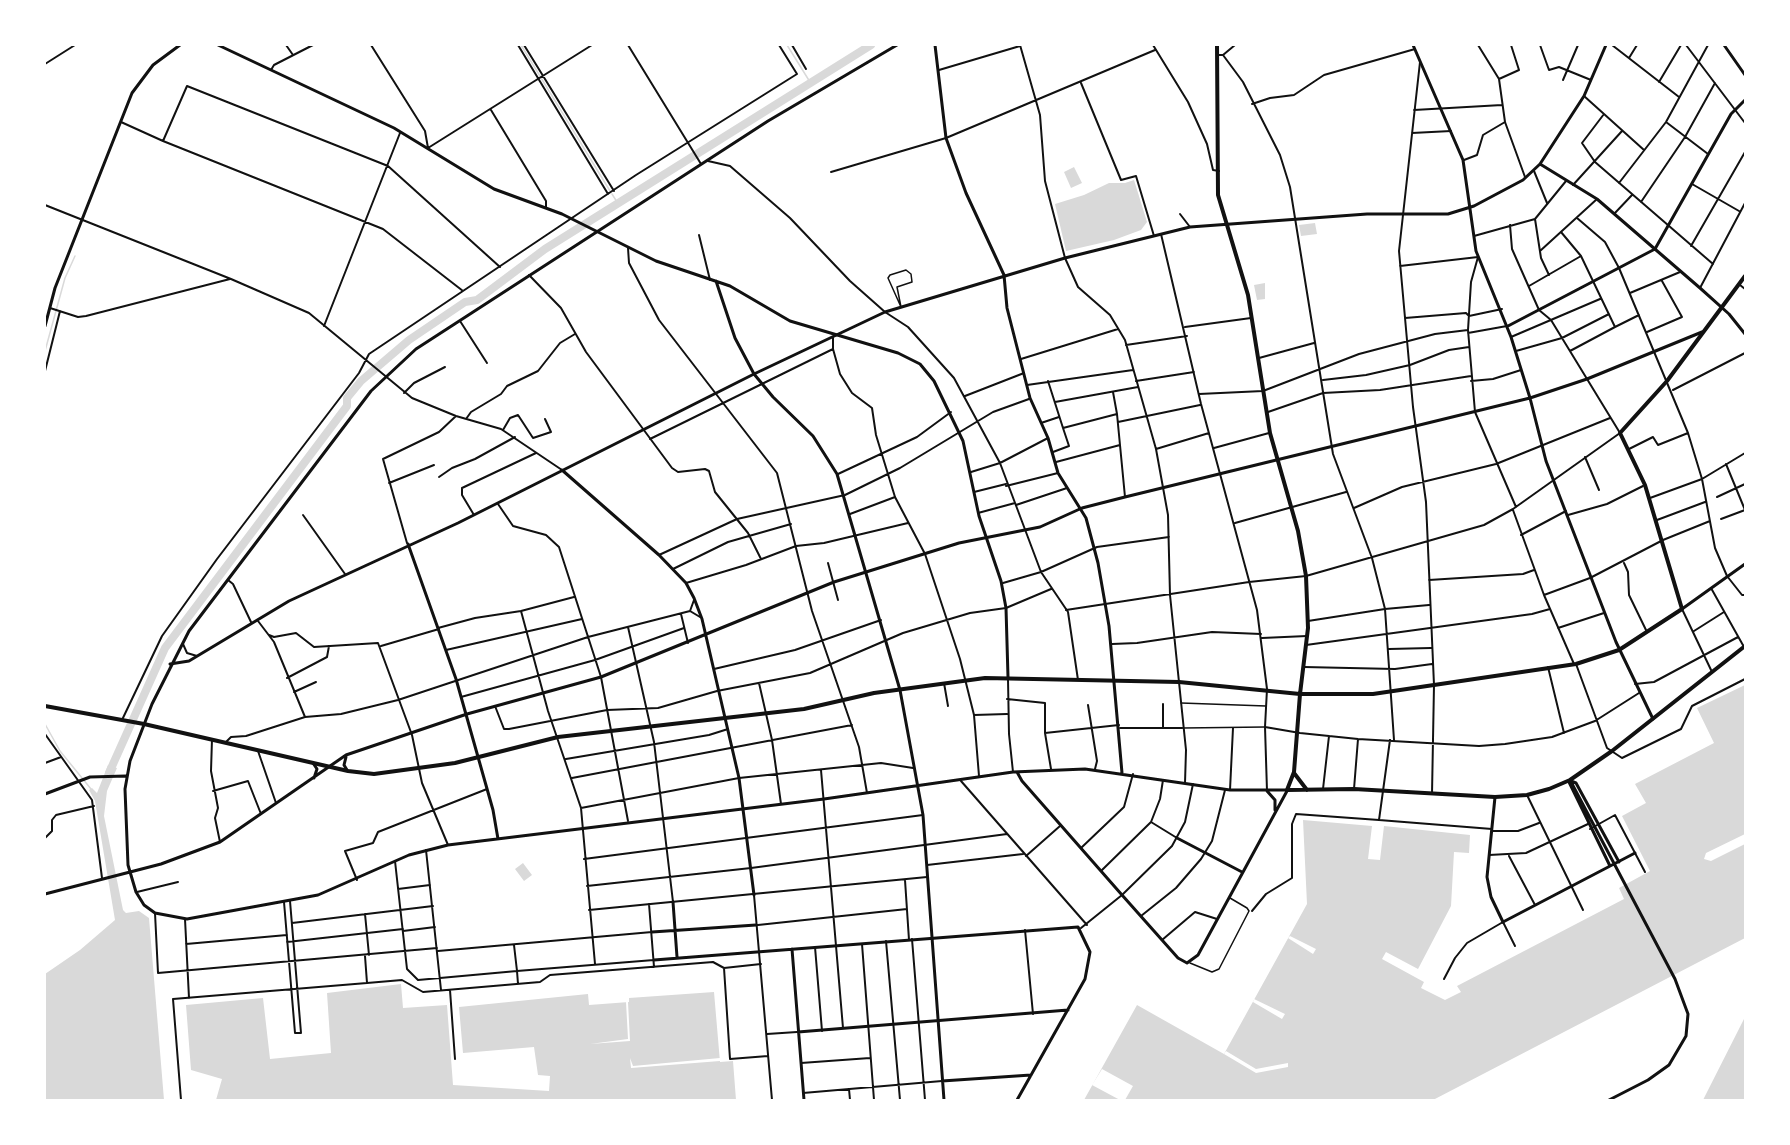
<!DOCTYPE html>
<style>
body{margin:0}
#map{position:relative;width:1790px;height:1145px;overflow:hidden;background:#fff;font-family:Karla,sans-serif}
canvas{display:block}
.frame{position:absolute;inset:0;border:46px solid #fff;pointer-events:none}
</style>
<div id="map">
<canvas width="1790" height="1145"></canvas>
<div class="frame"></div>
</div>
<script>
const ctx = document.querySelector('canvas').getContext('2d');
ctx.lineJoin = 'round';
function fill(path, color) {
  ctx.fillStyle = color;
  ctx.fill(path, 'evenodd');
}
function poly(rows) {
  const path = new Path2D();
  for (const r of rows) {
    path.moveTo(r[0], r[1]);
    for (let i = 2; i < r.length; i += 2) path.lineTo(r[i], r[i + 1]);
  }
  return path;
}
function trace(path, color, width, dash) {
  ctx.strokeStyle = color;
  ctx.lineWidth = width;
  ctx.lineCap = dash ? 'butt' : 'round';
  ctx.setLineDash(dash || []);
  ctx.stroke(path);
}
const water = poly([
 [1074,167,1082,183,1071,188,1064,172],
 [1134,180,1147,222,1141,230,1114,240,1066,251,1055,204,1084,195,1109,183,1125,183],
 [1315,223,1317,234,1301,236,1299,225],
 [1265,283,1265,299,1257,300,1254,285],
 [1745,685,1745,938,1433,1100,1084,1100,1137,1005,1224,1054,1307,904,1303,820,1372,826,1368,859,1380,860,1384,826,1470,835,1469,853,1454,852,1451,906,1418,969,1386,952,1382,959,1424,982,1421,988,1445,1000,1461,992,1457,986,1624,899,1619,888,1650,871,1622,816,1646,803,1635,784,1714,743,1697,708],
 [108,765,117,768,107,791,104,816,123,910,126,913,139,911,149,918,164,1100,45,1100,45,974,80,950,115,920,95,801,89,790,92,788,97,793],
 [523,863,532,875,524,881,515,869],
 [401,984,403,1008,447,1005,453,1085,549,1091,550,1076,538,1075,534,1047,463,1053,459,1007,588,994,589,1005,629,1002,629,998,714,992,720,1062,733,1061,736,1100,216,1100,222,1079,191,1070,186,1005,263,998,270,1059,331,1053,327,993],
 [1745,1017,1745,1100,1703,1100]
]);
const pier = poly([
 [1745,834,1745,844,1711,861,1704,859,1706,853],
 [1290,936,1316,949,1313,954,1288,938],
 [1254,999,1285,1014,1282,1019,1253,1002],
 [626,1002,628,1002,630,1041,590,1044,628,1039],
 [1226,1051,1256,1069,1288,1063,1288,1067,1256,1073,1224,1054],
 [630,1058,633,1066,720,1058,720,1061,631,1068],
 [1102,1069,1133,1086,1125,1100,1120,1100,1092,1085]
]);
const stream = poly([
 [521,45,610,191],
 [787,45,810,82],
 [612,194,617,202],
 [45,351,65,278,75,256],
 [45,724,60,751,91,789]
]);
const river = poly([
 [109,773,165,648,347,406,347,398,361,381,409,340,465,302,477,300,545,249,871,45]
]);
const service = poly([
 [906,270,911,274,912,282,897,287,901,307,888,278,890,275,906,270],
 [1190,963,1212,972,1219,969,1249,911,1247,908,1230,898]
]);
const pedestrian = poly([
 [1181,703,1266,706],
 [1183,728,1265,727]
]);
const minor = poly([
 [286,45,293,55],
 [371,45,425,131,428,148,592,45],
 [518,45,608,194],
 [524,45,614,191],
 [628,45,701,164],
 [792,45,806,69],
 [1020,45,1040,115,1045,181,1065,258,1078,287,1110,315,1125,340,1156,449,1168,515,1170,595,1186,750,1185,783],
 [1153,45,1188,102,1207,144,1213,170,1219,171],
 [1540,45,1549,70,1559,67,1591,80],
 [1612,45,1679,97],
 [1686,45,1745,123],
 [1218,55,1223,55,1235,45],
 [1223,55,1243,82,1280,155,1290,187,1333,454,1372,558,1385,609,1394,740],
 [1629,58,1637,45],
 [1420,62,1399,251,1413,407,1426,502,1434,685,1432,794],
 [45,64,75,45],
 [271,70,274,65,313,45],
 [939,70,1020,46],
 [1499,79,1519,70,1511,45],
 [1563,80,1578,45],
 [1659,82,1681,45],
 [1081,83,1121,180,1136,176,1154,236],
 [1584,96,1644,150],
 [1252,104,1270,98,1294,95,1324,75,1415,49],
 [491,110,546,201,546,207],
 [1414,110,1502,105],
 [1604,114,1582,143,1595,162,1713,264],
 [121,122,163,141,383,229,463,291],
 [1505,122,1525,177],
 [1666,122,1708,154],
 [1412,133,1451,131],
 [163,141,187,86,388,166,500,267],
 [1464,160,1477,155,1483,135,1505,122,1499,79,1478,45],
 [708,161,730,166,790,218,850,281,885,312,908,327,954,378,1000,463,1041,572,1068,612,1078,680],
 [1534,171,1547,203],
 [831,172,946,138,1155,50],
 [1619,183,1666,122,1708,45],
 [1692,184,1739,211],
 [1573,185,1622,131],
 [1641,202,1685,137,1715,83],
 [45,205,231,279,309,313,412,398,456,416,501,429,562,470],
 [1180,214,1190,227],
 [1614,214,1632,195],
 [1577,218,1605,242,1619,268,1688,433,1702,479,1715,548,1727,576,1742,595,1745,595],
 [1535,219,1541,258,1549,275],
 [1561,232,1581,256,1615,327,1570,351],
 [1161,234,1201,404,1257,610,1267,689,1265,727,1267,791],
 [699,235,710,280],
 [1474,236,1535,219,1566,181],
 [1691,246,1745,152],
 [628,248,629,263,659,320,777,473,812,611,859,747,867,793],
 [1540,251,1597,199],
 [1400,266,1478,257,1471,282,1468,330,1475,412,1516,507],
 [529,275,561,308,586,352,672,468,678,472,705,469,709,471,715,492,748,533,761,559],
 [1740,285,1745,289],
 [1529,286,1581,256],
 [1700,288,1745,203],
 [1630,293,1680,272],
 [50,308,78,317,86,316,230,279],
 [1405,318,1466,313,1469,316,1502,309],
 [460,321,487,363],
 [324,326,400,133],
 [1185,327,1251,318],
 [1615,327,1639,315],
 [1647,332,1682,317,1662,281],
 [1468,333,1507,326],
 [1511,337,1600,299],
 [833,338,833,349,840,374,852,393,872,408,876,435,895,497,925,554,960,659,974,715,979,776],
 [1126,345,1187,336],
 [1516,351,1562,338,1609,314],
 [1259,358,1314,343],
 [1021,359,1118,329],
 [45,371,60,311],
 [1323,380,1366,375,1410,365,1449,350,1469,347],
 [1048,381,1063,428,1117,414,1125,497],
 [1136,381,1194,372],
 [1471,381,1493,379,1521,370],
 [1027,385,1133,370],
 [1673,390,1745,353],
 [1113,392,1117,414],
 [404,393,414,383,445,367],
 [1199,394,1263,391,1359,354,1435,334,1468,330],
 [965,396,1024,373],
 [1055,402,1138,387],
 [1268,412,1323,393,1380,390,1471,376],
 [466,419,471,412,501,394,507,386,538,371,560,343,575,334],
 [1118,422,1200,405],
 [1041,423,1059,417],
 [503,430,510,418,518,415,533,438,551,432,545,419],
 [650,439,833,349],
 [1214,448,1269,433],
 [1156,449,1209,433],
 [1629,449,1653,437,1658,445,1688,433],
 [1053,452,1069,446,1063,428],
 [1585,457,1599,490],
 [1056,462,1120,445],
 [1726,464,1745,510],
 [971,472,1000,463,1048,438],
 [838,474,917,437,951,412],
 [439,477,452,468,475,459,515,437],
 [389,483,434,465],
 [1006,486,1058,473],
 [974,492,1006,484],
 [1717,497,1745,484],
 [1650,498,1702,479,1745,453],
 [498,504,513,526,546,535,559,547,601,677,628,821],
 [1016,505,1067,488],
 [1354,508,1402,487,1496,464,1610,418],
 [1513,510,1544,595,1574,664],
 [978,513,1015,503],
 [850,514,895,497],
 [303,515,345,574],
 [474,515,462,495,462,488,536,453],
 [1568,515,1607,504,1643,486],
 [1721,519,1745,510],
 [1657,520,1705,502],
 [1235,523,1346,492],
 [1521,535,1566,511],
 [407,543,383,459,439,432,456,416],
 [659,555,737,519,845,495,900,468,993,412,1029,399],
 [828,563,838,600],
 [1624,563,1628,572,1629,595,1646,630],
 [673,569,728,542,791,524],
 [228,580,233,584,251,622],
 [1429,580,1523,574,1534,570],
 [686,583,746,565,796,546,824,543,908,523],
 [1003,583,1041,572,1097,547,1169,537],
 [1711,588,1744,647],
 [1544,595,1590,578,1663,540,1710,521],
 [1682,609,1712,672],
 [1066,610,1249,582,1306,576,1484,525,1513,509,1620,433,1551,320,1539,310,1512,249,1510,225],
 [521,611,548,711,581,808,595,964],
 [690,611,694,600],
 [681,614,688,643],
 [258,621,274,642,305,717],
 [1308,621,1385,609,1429,605],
 [628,627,654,742,673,902],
 [438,628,475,618,521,611,574,597],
 [1558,628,1604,613],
 [1694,631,1724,612],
 [269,635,274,637,296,633,314,647,378,643,412,735,422,783,448,845],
 [1262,638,1307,636],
 [183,644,187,653,197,656],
 [1112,644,1137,643,1212,632,1261,634],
 [1306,645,1532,614,1550,609],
 [381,646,439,629],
 [1389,649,1431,648],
 [446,650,582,619],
 [1576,664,1607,748,1622,758,1681,729,1692,706,1745,679],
 [1304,667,1395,669,1432,664],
 [1548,667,1564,733],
 [714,669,795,650,881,620],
 [287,678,327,657,329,646],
 [1008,679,1009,734,1013,772],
 [759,683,772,740,781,804],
 [944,683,948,706],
 [1635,684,1654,682,1738,637],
 [294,692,316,682],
 [461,697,595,660,684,628],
 [1007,699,1045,703,1045,733,1051,769],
 [1163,704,1163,728],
 [1088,705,1097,761,1095,769],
 [495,706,504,729,509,729,607,710,658,708,717,691,810,673,903,633,970,613,1006,608,1051,589],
 [974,715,1007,714],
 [122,720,162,636,217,559,359,373,369,354,636,175,797,74,779,45],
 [1265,727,1300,733,1358,739,1479,746,1505,744,1552,737,1595,721,1639,693],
 [1120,728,1182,728],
 [1045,733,1119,725],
 [45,734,92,800,102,878],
 [212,739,211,771,218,808,215,818,220,842],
 [226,742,231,737,246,736,305,717,341,714,398,700,588,637,690,611,700,617],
 [258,751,276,803],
 [566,759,709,735,728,729],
 [45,763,61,757],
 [821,770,843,1028],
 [572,778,852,725],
 [961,781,1087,925],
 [1323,789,1329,736],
 [1354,789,1358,739],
 [1230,790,1233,728],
 [213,791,248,781,261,814],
 [1527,795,1583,910],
 [581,808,739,778,881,763,913,768],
 [1379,820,1492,829],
 [1151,822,1177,838],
 [1590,829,1615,815,1645,872],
 [1493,831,1518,831,1539,823],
 [45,838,52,831,52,820,56,815,94,806],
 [1081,848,1124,807,1133,774],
 [426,850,441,990],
 [1489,855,1526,853,1588,824],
 [1026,856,1060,826],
 [1509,856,1535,905],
 [584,859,923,815],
 [395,861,407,969,418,980,517,971,518,984],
 [927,865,1023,854],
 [1101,871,1151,822,1160,799,1163,780],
 [357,880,345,851,373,843,378,832,487,789],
 [905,880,909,940],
 [587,886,751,868,1007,834],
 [398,889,430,885],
 [137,892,178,882],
 [754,895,772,1100],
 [284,902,295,1033,301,1033,290,901],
 [649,904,654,967],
 [589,910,927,877],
 [1252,911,1266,894,1292,878,1292,824,1296,814,1379,820,1390,740],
 [155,913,158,973,437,948],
 [365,914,369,955],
 [1141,916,1176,888,1201,859,1212,841,1225,790],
 [185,919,189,998],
 [292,923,433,906],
 [758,925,907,909],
 [1081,928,1122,895,1172,846,1185,822,1193,784],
 [1025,930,1033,1014],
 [403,931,435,927],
 [912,939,925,1100],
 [1162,940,1195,912,1217,919],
 [886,941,900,1100],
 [287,942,403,929],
 [186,944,287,935],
 [862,944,874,1100],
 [514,945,517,971,654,960],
 [815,947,822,1031],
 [438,951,652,932],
 [365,956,367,983,402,980,423,992,540,982,550,975,713,962,724,968,761,964],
 [724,968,730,1059,768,1056],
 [1444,979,1455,958,1467,943,1503,922,1515,946],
 [450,990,455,1059],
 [767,1034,797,1032],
 [801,1063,870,1058],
 [849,1089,850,1100],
 [803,1093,942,1081],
 [181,1100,173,999,367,983]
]);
const tertiary = poly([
 [897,45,768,121,416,349,371,391,189,631,152,704,130,761,125,789,128,865,136,892,144,905,155,913,187,919,318,895,409,855,448,845,824,799,1013,772,1085,769,1230,790,1287,790],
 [935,45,946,138,966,193,1004,275,1007,308,1030,398,1048,438,1058,473,1086,518,1098,563,1109,626,1122,773],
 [1413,45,1463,160,1476,251,1511,337,1530,398,1546,461,1616,642,1653,719],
 [1724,45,1745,75],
 [1540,164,1597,199,1700,288,1729,314,1745,334],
 [45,326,55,288,132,93,153,65,180,45],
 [1508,326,1655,249,1731,114,1745,100],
 [562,470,659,555,686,583,694,598,702,619,739,778,754,895],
 [408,544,456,679,493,810,498,839],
 [1682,609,1745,564],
 [170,664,189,661,289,601,458,523,754,374,885,312,1065,258,1190,227,1367,214,1448,214,1474,206,1523,180,1540,164,1584,96,1606,45],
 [900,690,923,815,944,1100],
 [346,757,344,765,347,770],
 [313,763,317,769,314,778],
 [1017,772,1022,781,1122,895,1178,958,1187,963,1198,955,1287,791],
 [1570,780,1675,979,1688,1014,1686,1036,1669,1065,1648,1080,1609,1100],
 [1571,781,1576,783,1619,862],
 [1569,782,1610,866],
 [1267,791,1275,800,1275,810],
 [45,794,90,777,126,776],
 [1495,797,1487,877,1491,897,1503,922,1635,853],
 [1177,838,1242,872],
 [45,894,161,864,220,842,346,755,467,714,601,677,834,582,959,543,1040,527,1082,508,1125,497,1530,398,1587,379,1702,332],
 [673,902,677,957],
 [652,932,756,925],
 [792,949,804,1100],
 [654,960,1078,927,1090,952,1085,979,1017,1100],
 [798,1032,1068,1010],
 [942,1081,1031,1075]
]);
const secondary = poly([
 [218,45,394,128,494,189,562,214,656,261,730,286,790,321,898,353,920,364,934,381,963,441,979,516,1001,581,1006,608,1008,677],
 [716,281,735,338,754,374,773,397,813,436,837,474,900,690]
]);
const primary = poly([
 [45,706,144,724,348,771,374,774,455,763,558,737,804,709,874,693,985,678,1179,682,1300,694,1308,628,1306,576,1298,531,1270,433,1248,295,1218,195,1217,45]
]);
const trunk = poly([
 [1745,276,1667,381,1620,433,1645,485,1682,609,1619,650,1576,664,1373,694,1300,694,1294,772,1287,790,1354,789,1495,797,1527,795,1549,789,1570,780,1612,751,1745,646],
 [1294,773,1307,790]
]);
fill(water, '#d9d9d9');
fill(pier, '#fff');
trace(stream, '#d9d9d9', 1.5);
trace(river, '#d9d9d9', 8);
trace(service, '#111', 1.5);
trace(pedestrian, '#111', 1.5);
trace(minor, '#111', 2);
trace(tertiary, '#111', 3);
trace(secondary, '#111', 3);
trace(primary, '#111', 4);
trace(trunk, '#111', 4);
</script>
